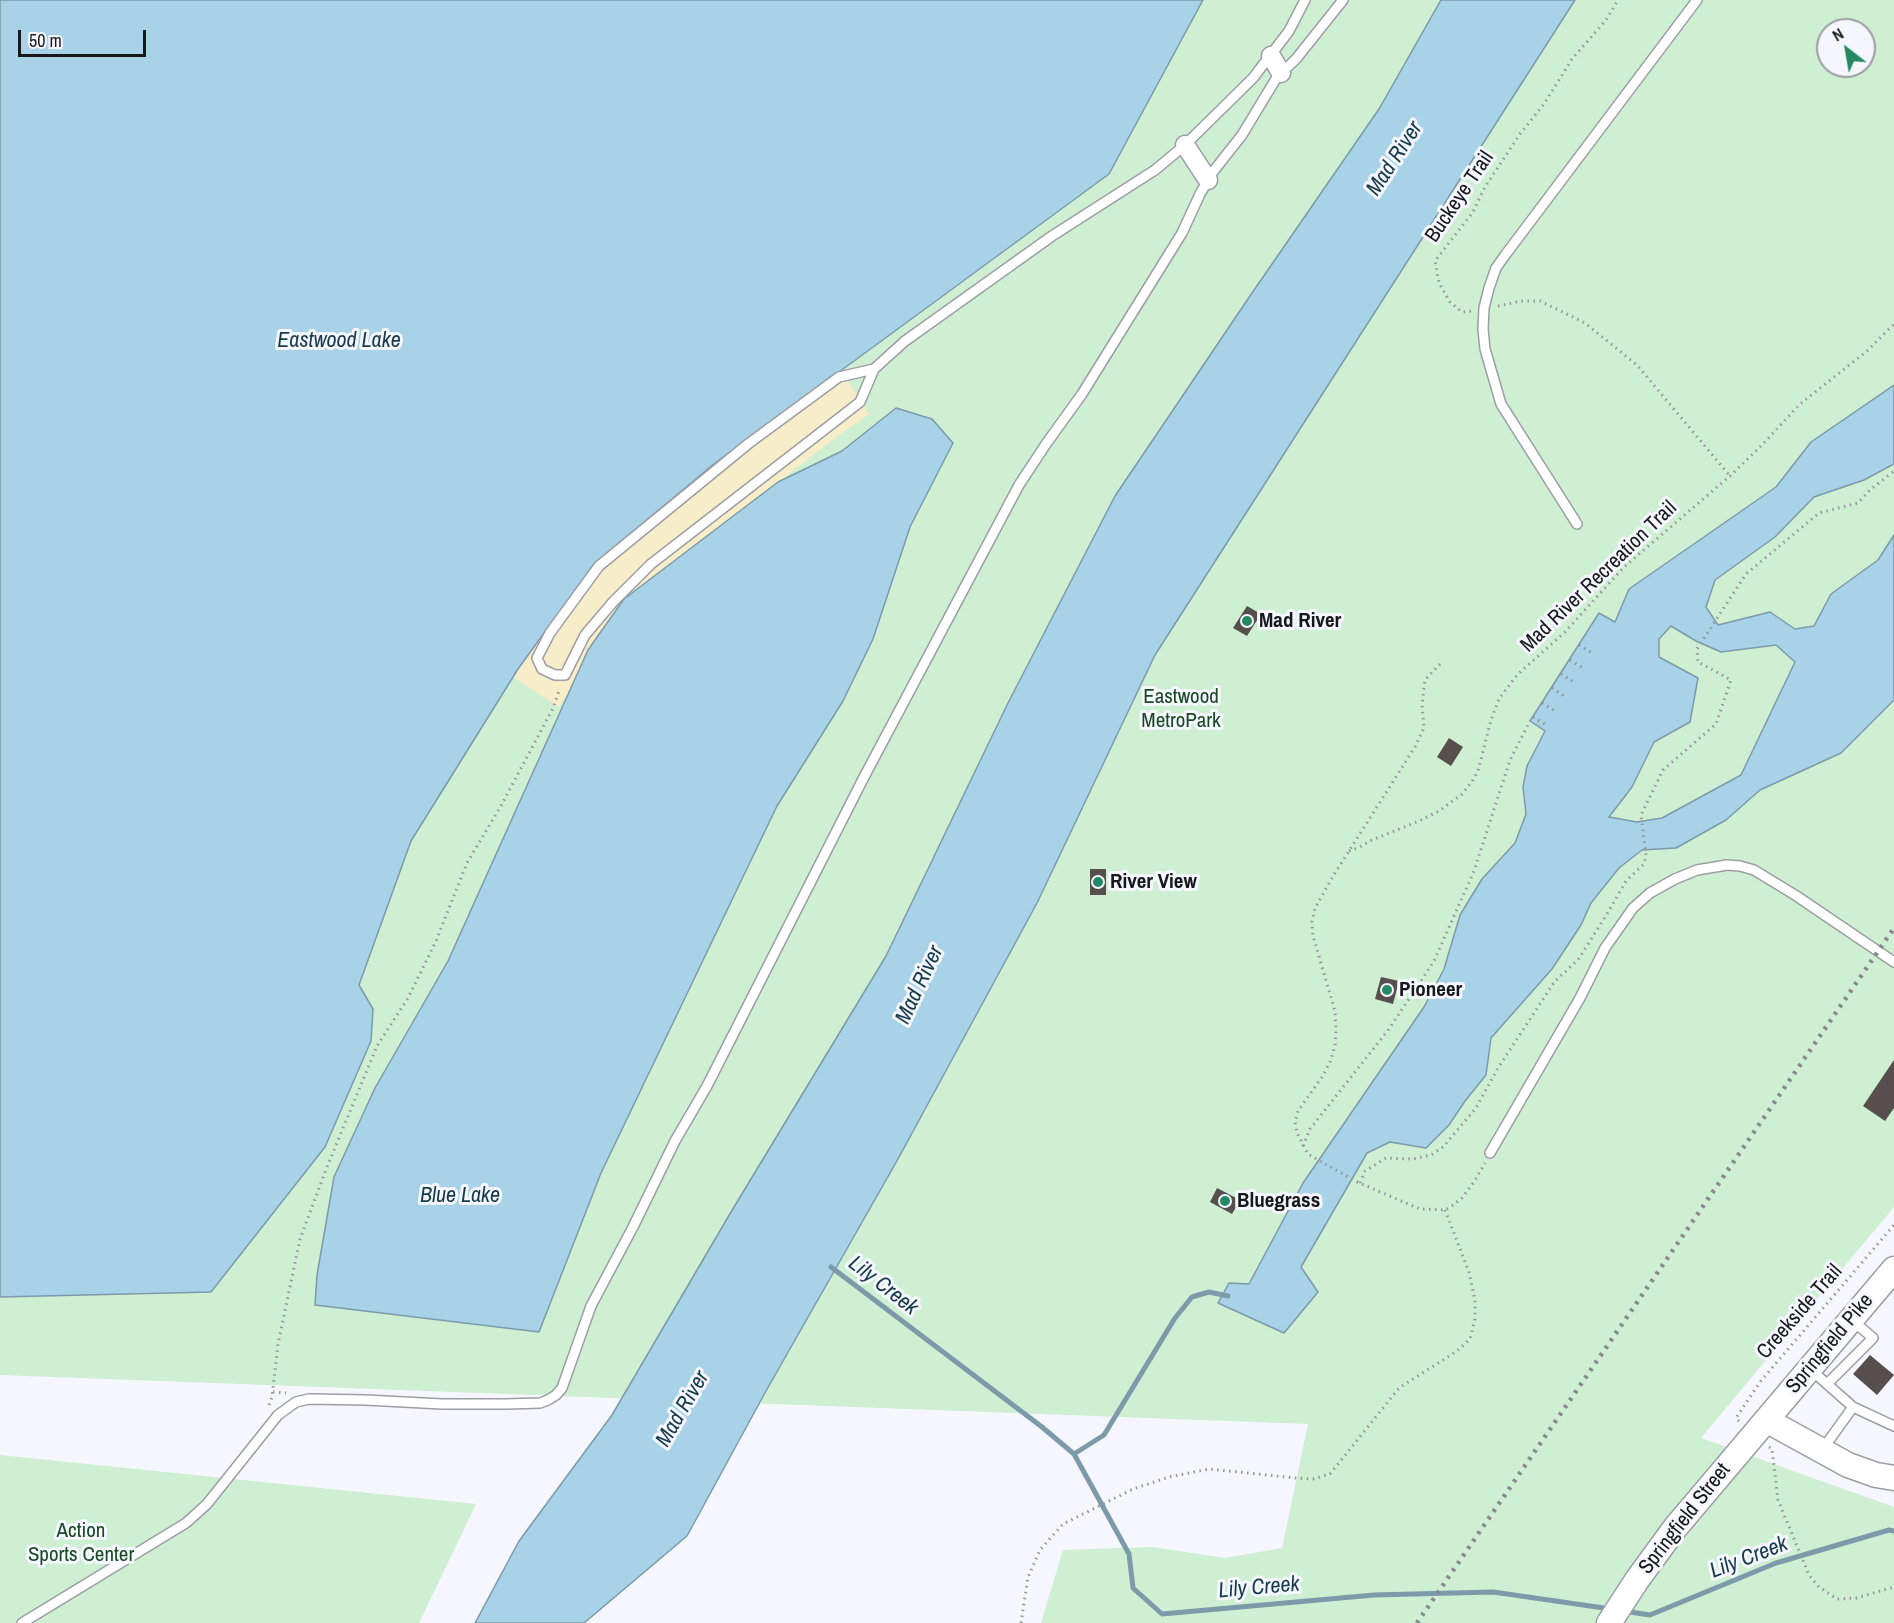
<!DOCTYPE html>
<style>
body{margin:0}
#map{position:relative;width:1894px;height:1623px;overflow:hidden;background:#f5f6fe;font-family:"Archivo Narrow",sans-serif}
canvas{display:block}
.north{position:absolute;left:1816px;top:18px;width:60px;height:60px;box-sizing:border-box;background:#f5f6fe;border:2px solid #9c9da3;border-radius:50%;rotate:329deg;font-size:16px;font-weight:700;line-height:24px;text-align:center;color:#17181a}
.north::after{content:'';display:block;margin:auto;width:21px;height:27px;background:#248963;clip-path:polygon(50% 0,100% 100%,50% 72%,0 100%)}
.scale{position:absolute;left:18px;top:30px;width:128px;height:27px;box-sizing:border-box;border:3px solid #17181a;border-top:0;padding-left:8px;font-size:18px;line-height:21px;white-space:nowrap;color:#17181a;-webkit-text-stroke:4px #f5f6fe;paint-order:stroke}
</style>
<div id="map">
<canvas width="1894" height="1623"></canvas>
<div class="north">N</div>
<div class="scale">50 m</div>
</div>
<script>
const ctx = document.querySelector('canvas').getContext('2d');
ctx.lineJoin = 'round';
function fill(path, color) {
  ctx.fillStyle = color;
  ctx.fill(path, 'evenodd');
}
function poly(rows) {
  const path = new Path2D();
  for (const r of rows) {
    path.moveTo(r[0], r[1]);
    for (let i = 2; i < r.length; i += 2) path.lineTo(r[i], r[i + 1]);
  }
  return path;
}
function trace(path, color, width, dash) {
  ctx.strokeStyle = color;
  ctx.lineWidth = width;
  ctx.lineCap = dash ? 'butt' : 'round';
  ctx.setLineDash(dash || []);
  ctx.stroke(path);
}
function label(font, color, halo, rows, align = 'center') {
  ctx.font = font + ' "Archivo Narrow",sans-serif';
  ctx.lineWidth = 6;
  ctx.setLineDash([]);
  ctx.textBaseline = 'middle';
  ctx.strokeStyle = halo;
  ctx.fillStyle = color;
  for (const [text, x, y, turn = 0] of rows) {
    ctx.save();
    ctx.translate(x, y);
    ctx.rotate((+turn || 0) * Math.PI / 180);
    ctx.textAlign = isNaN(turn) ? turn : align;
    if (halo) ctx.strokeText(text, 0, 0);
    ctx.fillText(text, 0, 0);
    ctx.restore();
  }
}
const green = poly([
 [0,0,1894,0,1894,1207,1701,1438,1894,1507,1894,1623,1041,1623,1063,1550,1152,1547,1225,1558,1282,1548,1308,1424,0,1375],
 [1828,30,1864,30,1864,66,1828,66],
 [0,1455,476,1504,419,1623,0,1623]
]);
const sand = poly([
 [838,366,869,414,831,441,649,584,617,616,559,707,507,673,561,595,626,531]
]);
const water = poly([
 [0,0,1203,0,1109,174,715,463,594,564,518,669,411,841,359,985,373,1009,371,1041,325,1147,211,1292,0,1297,0,0],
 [1441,0,1575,0,1155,655,1037,903,898,1159,766,1391,687,1536,584,1623,475,1623,519,1541,612,1415,731,1212,886,956,1008,703,1115,496,1252,293,1379,109,1441,0],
 [1894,385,1894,464,1864,480,1814,497,1775,537,1715,580,1706,607,1718,625,1770,612,1795,629,1814,626,1831,594,1878,560,1894,535,1894,700,1841,753,1760,790,1726,820,1676,848,1642,850,1619,868,1591,903,1581,925,1552,969,1491,1038,1486,1075,1465,1101,1449,1125,1426,1148,1390,1142,1367,1153,1301,1267,1318,1292,1284,1333,1218,1303,1229,1283,1249,1284,1303,1183,1424,1007,1444,969,1460,915,1482,879,1515,843,1526,814,1523,787,1527,766,1545,731,1530,721,1599,613,1615,622,1629,589,1776,487,1811,442,1894,385],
 [1671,626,1696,641,1721,652,1776,645,1795,662,1741,775,1662,818,1637,822,1609,817,1632,787,1654,742,1690,722,1698,678,1659,657,1659,639,1671,626],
 [896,408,932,419,953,443,910,527,873,639,843,701,777,806,601,1173,539,1332,315,1305,317,1275,334,1177,375,1088,448,961,588,650,624,599,778,482,842,451,896,408]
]);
const stream = poly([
 [831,1267,1042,1427,1074,1454,1129,1554,1133,1588,1162,1614,1374,1595,1493,1592,1611,1609],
 [1074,1454,1104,1435,1175,1318,1192,1297,1209,1292,1228,1296],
 [1623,1611,1650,1615,1776,1563,1889,1530,1894,1531]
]);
const building = poly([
 [1247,606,1261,614,1247,636,1233,628],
 [1449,738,1463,747,1451,766,1437,757],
 [1090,869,1106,869,1106,895,1090,895],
 [1381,977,1399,981,1393,1004,1375,999],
 [1894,1060,1894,1108,1885,1121,1863,1106],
 [1217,1188,1240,1200,1232,1214,1210,1202],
 [1870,1355,1894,1375,1877,1395,1853,1374]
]);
const path = poly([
 [1498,306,1521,301,1540,301,1585,323,1637,365,1730,476],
 [1471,311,1462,312,1450,302,1439,283,1435,261,1473,212,1485,187,1520,134,1544,104,1572,59,1606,20,1618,0],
 [1579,645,1592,653],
 [1570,660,1583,668],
 [1440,664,1425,680,1422,705,1424,728,1415,747,1335,873,1315,908,1312,922,1313,936,1335,1011,1336,1028,1335,1046,1330,1062,1322,1077,1298,1111,1295,1122,1297,1133,1308,1154,1355,1181,1420,1209,1445,1210,1453,1205,1462,1198,1474,1182,1485,1163],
 [1561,674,1574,682],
 [1552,688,1564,696],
 [1542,703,1555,711],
 [1533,717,1546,725],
 [1349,851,1358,848,1372,840,1419,821,1439,811,1462,794,1473,780,1478,771,1491,720,1499,699,1517,675,1565,632,1624,567,1730,476,1763,444,1800,404,1867,351,1894,324],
 [1303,1146,1310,1129,1389,1029,1434,961,1474,871,1510,760,1530,721],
 [1360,1183,1365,1171,1386,1158,1413,1159,1431,1155,1443,1147,1476,1108,1498,1068,1555,981,1578,960,1607,914,1626,881,1644,864,1646,855,1641,815,1663,770,1716,724,1731,680,1698,662,1697,649,1746,574,1819,513,1858,503,1870,490,1894,471],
 [273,1392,286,1393],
 [269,1405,272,1397,278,1344,300,1239,327,1167,377,1046,408,998,436,941,467,863,502,804,553,708,560,688],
 [1739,1421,1736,1418,1760,1382,1894,1225],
 [1769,1447,1772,1449,1778,1500,1809,1575,1819,1587,1837,1599,1856,1598,1894,1587],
 [1021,1623,1028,1577,1040,1550,1063,1524,1133,1489,1169,1477,1209,1469,1296,1478,1313,1479,1330,1474,1399,1388,1457,1351,1470,1339,1475,1319,1475,1300,1469,1272,1445,1210]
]);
const lane = poly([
 [874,369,839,377,748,444,599,566,550,633,537,658,542,669,555,675,565,675,585,635,613,602,651,564,860,402,874,369,905,341,1052,236,1155,170,1185,145,1253,78,1289,31,1305,0],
 [1577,524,1501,404,1485,349,1483,329,1484,308,1489,288,1496,268,1506,254,1697,0],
 [1490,1153,1580,998,1605,948,1633,908,1650,893,1675,879,1697,870,1727,865,1740,866,1754,870,1795,895,1894,962],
 [1810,1369,1853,1407,1894,1426],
 [1827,1384,1873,1338,1853,1321],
 [1822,1450,1853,1407],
 [22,1623,186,1523,207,1504,278,1415,296,1402,309,1399,366,1400,442,1404,506,1404,540,1403,548,1400,556,1395,562,1388,591,1306,633,1227,675,1141,707,1086,863,779,1019,485,1046,444,1082,394,1182,233,1200,194,1212,173,1242,135,1277,77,1296,59,1343,0]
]);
const street = poly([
 [1271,56,1281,73],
 [1185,145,1208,180]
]);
const secondary = poly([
 [1766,1420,1848,1465,1876,1475,1894,1478],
 [1609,1623,1637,1580,1675,1528,1894,1269]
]);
const rail = poly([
 [1417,1623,1894,928]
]);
const markers = [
 [1247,621,6,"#248963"],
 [1098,882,6,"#248963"],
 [1387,990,6,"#248963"],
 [1225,1201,6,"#248963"]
];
const streetNames = [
 ["Buckeye Trail",1460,197,-56],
 ["Mad River Recreation Trail",1599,577,-44],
 ["Creekside Trail",1800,1312,-49],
 ["Springfield Pike",1830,1344,-50],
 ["Springfield Street",1685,1519,-52]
];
const poiNames = [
 ["Mad River",1259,621],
 ["River View",1110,882],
 ["Pioneer",1399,990],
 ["Bluegrass",1237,1201]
];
const parkNames = [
 ["Eastwood",1181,697],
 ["MetroPark",1181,721],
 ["Action",81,1531],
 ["Sports Center",81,1555]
];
const waterNames = [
 ["Mad River",1395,159,-57],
 ["Eastwood Lake",339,341],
 ["Mad River",920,985,-65],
 ["Blue Lake",460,1196],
 ["Lily Creek",883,1286,38],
 ["Mad River",683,1409,-60],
 ["Lily Creek",1749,1558,-21],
 ["Lily Creek",1259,1588,-5]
];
fill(green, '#ceefd1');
fill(sand, '#f7edc8');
fill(water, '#a7d2e7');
trace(water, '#7c9aaa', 1.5);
trace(stream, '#7c9aaa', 5);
fill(building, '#564f4d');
trace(lane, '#9d9ea5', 12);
trace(street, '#9d9ea5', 21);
trace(secondary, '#9d9ea5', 27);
trace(path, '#94959a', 3, [1.5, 4.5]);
trace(lane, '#fff', 9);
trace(street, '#fff', 18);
trace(secondary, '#fff', 24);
trace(rail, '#88898e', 4.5, [3, 6]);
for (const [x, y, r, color] of markers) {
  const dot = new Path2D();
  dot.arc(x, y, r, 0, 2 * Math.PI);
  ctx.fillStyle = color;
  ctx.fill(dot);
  trace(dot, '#f5f6fe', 2);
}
label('21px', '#17181a', '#f5f6fe', streetNames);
label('bold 21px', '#17181a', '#f5f6fe', poiNames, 'left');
label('21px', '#174923', '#f5f6fe', parkNames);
label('italic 22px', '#153b4a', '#f5f6fe', waterNames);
</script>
